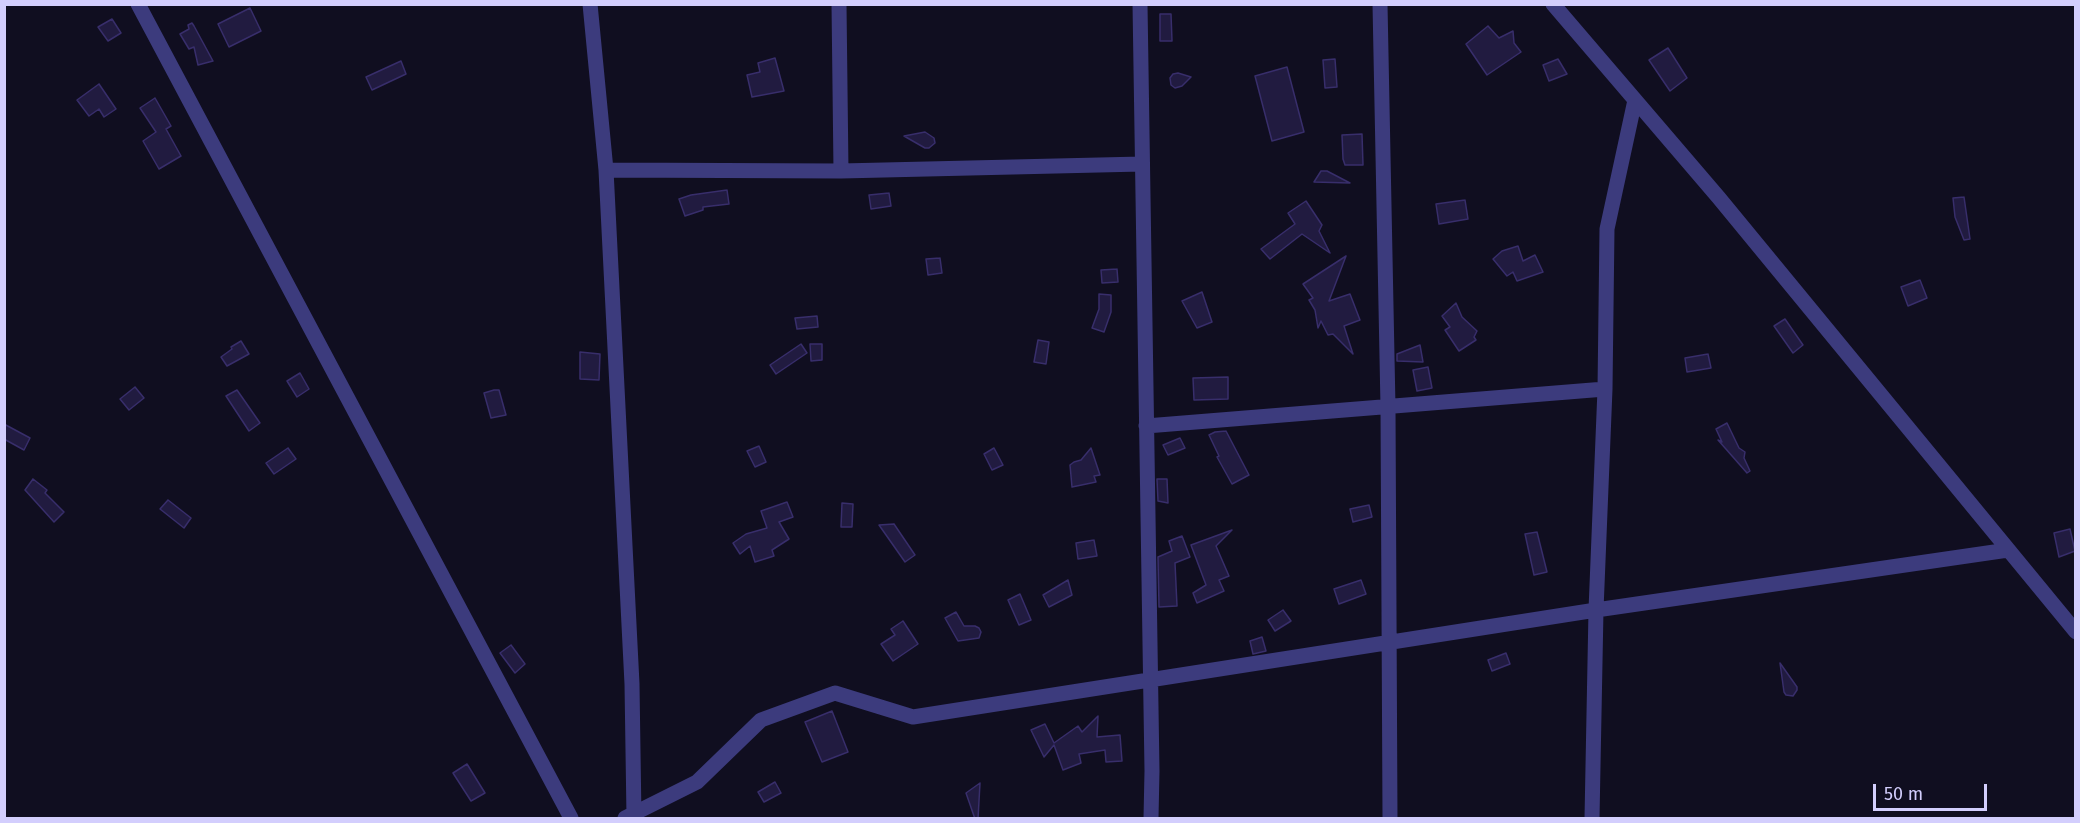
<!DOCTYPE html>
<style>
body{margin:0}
#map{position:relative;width:2080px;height:823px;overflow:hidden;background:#100e20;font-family:"Fira Sans",sans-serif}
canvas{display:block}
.frame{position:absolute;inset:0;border:6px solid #d3cefd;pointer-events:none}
.scale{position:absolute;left:1873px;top:784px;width:114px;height:27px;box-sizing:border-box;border:3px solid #d3cefd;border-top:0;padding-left:8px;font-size:18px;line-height:21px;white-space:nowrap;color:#d3cefd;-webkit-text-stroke:4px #100e20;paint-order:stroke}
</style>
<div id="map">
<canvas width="2080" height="823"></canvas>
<div class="frame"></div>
<div class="scale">50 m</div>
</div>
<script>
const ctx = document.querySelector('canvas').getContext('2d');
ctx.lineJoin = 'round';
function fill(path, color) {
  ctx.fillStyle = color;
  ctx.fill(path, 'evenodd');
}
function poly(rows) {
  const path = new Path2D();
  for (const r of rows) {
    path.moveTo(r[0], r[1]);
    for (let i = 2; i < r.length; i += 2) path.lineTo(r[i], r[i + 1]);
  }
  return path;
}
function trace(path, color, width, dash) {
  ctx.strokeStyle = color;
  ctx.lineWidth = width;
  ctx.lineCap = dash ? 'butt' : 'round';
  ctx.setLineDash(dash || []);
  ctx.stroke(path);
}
const building = poly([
 [250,8,261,31,229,47,218,24,250,8],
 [1160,14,1171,14,1172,41,1160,41,1160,14],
 [112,19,121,33,108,41,98,27,112,19],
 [192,23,194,26,213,61,198,65,194,47,189,49,180,34,189,29,188,25,192,23],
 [1488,26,1499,38,1513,31,1514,43,1521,52,1487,75,1466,44,1488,26],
 [1668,48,1687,78,1670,91,1649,60,1668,48],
 [775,58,784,91,752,97,747,75,760,72,758,63,775,58],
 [1335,59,1337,87,1325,88,1323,60,1335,59],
 [1558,59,1567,74,1549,81,1543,65,1558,59],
 [401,61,406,74,372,90,366,77,401,61],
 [1287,67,1304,132,1272,141,1255,76,1287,67],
 [1178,73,1191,77,1182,86,1175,88,1171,85,1170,78,1173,74,1178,73],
 [99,84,116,109,104,117,99,109,89,116,77,100,99,84],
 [155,98,171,126,166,129,181,156,159,169,143,141,156,132,140,108,155,98],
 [925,132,934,138,935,143,929,148,925,148,904,136,925,132],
 [1362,134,1363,165,1345,165,1343,159,1342,135,1362,134],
 [1321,171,1327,171,1350,183,1314,182,1321,171],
 [727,190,729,204,703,207,703,210,685,216,679,199,691,195,727,190],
 [889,193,891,206,871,209,869,195,889,193],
 [1964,197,1970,239,1964,240,1955,217,1953,198,1964,197],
 [1465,200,1468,219,1439,224,1436,204,1465,200],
 [1306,201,1322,225,1319,231,1330,253,1302,234,1270,259,1261,249,1295,224,1288,213,1306,201],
 [1518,246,1523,261,1535,255,1543,272,1517,281,1513,272,1507,276,1493,259,1502,251,1518,246],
 [1346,256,1329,301,1350,294,1360,320,1344,326,1353,354,1333,334,1328,335,1321,321,1318,328,1315,310,1309,300,1313,298,1303,284,1346,256],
 [940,258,942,273,928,275,926,259,940,258],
 [1117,269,1118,282,1102,283,1101,270,1117,269],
 [1920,280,1927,298,1908,306,1901,287,1920,280],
 [1202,292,1212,322,1197,328,1182,301,1202,292],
 [1099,294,1111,295,1111,312,1104,332,1092,328,1099,309,1099,294],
 [1456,303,1462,317,1477,331,1474,337,1476,340,1459,351,1445,330,1450,327,1442,316,1456,303],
 [817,316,818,327,797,329,795,318,817,316],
 [1785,319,1803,345,1793,353,1774,326,1785,319],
 [1038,340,1049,342,1046,364,1034,362,1038,340],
 [241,341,249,354,227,366,221,357,232,349,231,347,241,341],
 [801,344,807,353,776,374,770,365,801,344],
 [810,344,822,344,822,360,811,361,810,344],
 [1420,345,1423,362,1397,361,1397,354,1420,345],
 [580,352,600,354,599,380,580,379,580,352],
 [1708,354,1711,368,1687,372,1685,358,1708,354],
 [1428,367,1432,388,1417,391,1413,370,1428,367],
 [300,373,309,389,297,397,287,381,300,373],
 [1228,377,1228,399,1194,400,1193,378,1228,377],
 [135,387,144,398,129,410,120,399,135,387],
 [237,390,260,423,249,431,226,396,237,390],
 [494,390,499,390,506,415,491,418,484,393,494,390],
 [1727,423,1739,448,1745,452,1744,458,1750,471,1747,473,1718,440,1722,442,1716,429,1727,423],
 [4,424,30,438,24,450,4,439,4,424],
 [1226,431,1249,475,1232,484,1217,457,1219,456,1209,435,1215,432,1226,431],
 [1180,438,1185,448,1168,455,1163,445,1180,438],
 [759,446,766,462,755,467,747,451,759,446],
 [288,448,296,459,274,474,266,463,288,448],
 [994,448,1003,465,992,470,984,454,994,448],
 [1091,448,1100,475,1094,476,1096,482,1072,487,1070,465,1074,462,1081,460,1091,448],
 [33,479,47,490,45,493,64,512,54,522,25,490,33,479],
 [1157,479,1167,479,1168,503,1158,501,1157,479],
 [168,500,191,518,184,528,160,509,168,500],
 [787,502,793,517,779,522,789,539,772,550,774,556,755,562,750,546,740,554,733,543,746,534,767,528,761,511,787,502],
 [842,503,853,504,852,527,841,527,842,503],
 [1369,505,1372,517,1353,522,1350,509,1369,505],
 [894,524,915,555,905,562,879,525,894,524],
 [2070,529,2075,551,2059,557,2054,533,2070,529],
 [1232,530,1216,546,1229,576,1219,580,1224,591,1197,603,1193,593,1206,585,1191,545,1232,530],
 [1537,532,1547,572,1534,575,1525,534,1537,532],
 [1182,536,1190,557,1175,563,1177,606,1159,607,1158,557,1172,551,1169,541,1182,536],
 [1094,540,1097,556,1078,559,1076,543,1094,540],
 [1068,580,1072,595,1049,607,1043,595,1068,580],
 [1361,580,1366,594,1339,604,1334,589,1361,580],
 [1020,594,1031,620,1019,625,1008,600,1020,594],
 [1283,610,1291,621,1275,631,1268,620,1283,610],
 [956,612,964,626,975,626,979,628,981,632,979,638,958,641,945,618,956,612],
 [903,621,918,644,893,661,881,644,895,635,891,629,903,621],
 [1262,637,1266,651,1253,654,1250,641,1262,637],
 [511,645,525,664,515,673,500,653,511,645],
 [1506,653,1510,664,1492,671,1488,660,1506,653],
 [1780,663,1797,687,1797,690,1793,696,1786,695,1784,692,1780,663],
 [832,711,848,752,822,762,805,722,832,711],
 [1098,716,1097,737,1120,735,1122,761,1106,762,1105,750,1079,754,1081,763,1063,770,1054,745,1044,757,1031,730,1045,724,1054,743,1078,726,1082,732,1098,716],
 [467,764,485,793,471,801,453,773,467,764],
 [775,782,781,793,764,802,758,792,775,782],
 [980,783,978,819,975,819,966,793,980,783]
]);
const minor = poly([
 [138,4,571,818],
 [590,4,606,170,632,684,634,818],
 [839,4,841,171],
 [1140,4,1152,771,1151,818],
 [1380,4,1388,407,1390,818],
 [1553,4,1719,198,2076,632],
 [606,170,841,171,1142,164],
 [1146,426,1605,389],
 [625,818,697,782,761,720,835,693,913,717,1596,610,2008,550],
 [1592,818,1596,610,1605,389,1607,229,1635,100]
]);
fill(building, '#211b40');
trace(building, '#382e6b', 1.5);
trace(minor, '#3c3b7d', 15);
</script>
